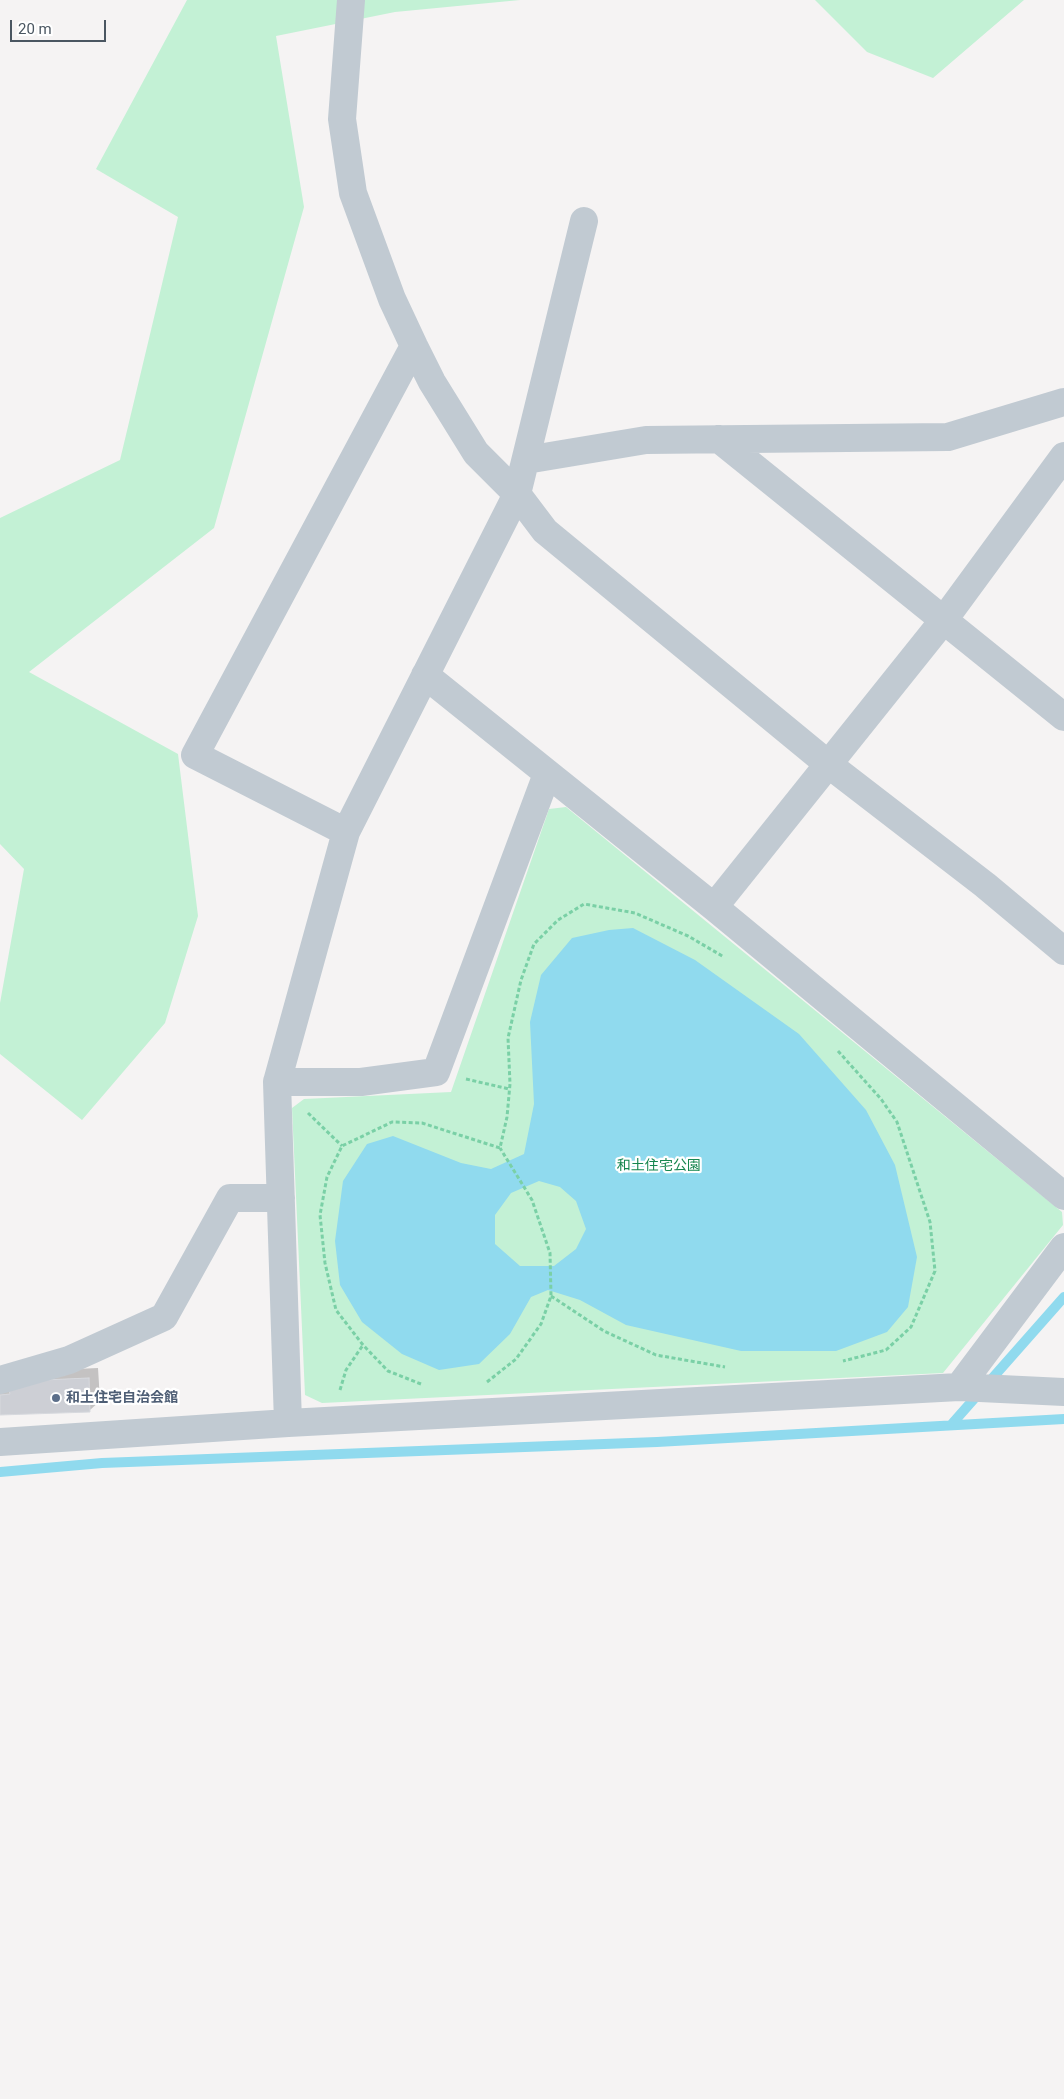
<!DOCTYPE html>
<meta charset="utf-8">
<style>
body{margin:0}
#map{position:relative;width:1064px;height:2099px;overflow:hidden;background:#f5f3f3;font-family:Roboto,sans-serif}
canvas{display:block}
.scale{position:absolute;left:10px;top:20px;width:96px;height:22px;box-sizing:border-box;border:2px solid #4a5661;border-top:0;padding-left:6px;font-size:15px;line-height:18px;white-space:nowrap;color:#4a5661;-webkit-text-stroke:4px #fff;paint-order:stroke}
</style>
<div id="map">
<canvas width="1064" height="2099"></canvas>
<div class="scale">20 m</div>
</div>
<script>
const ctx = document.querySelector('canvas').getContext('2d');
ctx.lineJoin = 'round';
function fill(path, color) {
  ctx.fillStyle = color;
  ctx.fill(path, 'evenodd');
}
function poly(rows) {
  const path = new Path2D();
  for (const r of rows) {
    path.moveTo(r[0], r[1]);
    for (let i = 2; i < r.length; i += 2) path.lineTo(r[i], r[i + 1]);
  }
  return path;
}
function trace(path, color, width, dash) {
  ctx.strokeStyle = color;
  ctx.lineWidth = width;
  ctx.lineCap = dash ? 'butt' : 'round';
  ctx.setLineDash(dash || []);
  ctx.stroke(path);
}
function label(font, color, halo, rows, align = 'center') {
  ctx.font = font + ' Roboto,"Noto Sans JP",sans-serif';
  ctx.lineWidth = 4.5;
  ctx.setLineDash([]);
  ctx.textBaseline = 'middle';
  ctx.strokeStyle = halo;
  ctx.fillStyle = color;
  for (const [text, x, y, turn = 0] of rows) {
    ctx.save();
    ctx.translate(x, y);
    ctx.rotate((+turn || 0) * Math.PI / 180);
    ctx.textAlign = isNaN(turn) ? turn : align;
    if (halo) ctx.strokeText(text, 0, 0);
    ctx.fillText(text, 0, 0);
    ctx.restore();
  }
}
const green = poly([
 [187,0,520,0,395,12,276,36,304,207,214,528,29,672,178,754,198,916,165,1023,82,1120,0,1054,0,1003,24,869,0,844,0,518,120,460,178,217,96,169],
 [815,0,1024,0,933,78,867,52],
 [566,807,1062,1212,1063,1225,943,1373,322,1403,305,1395,292,1108,304,1099,451,1092,549,809]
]);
const water = poly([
 [633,928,695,960,799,1034,866,1110,895,1165,917,1257,908,1307,887,1332,836,1351,741,1351,626,1325,580,1300,548,1290,531,1297,510,1334,479,1364,439,1370,402,1354,362,1322,340,1285,335,1241,343,1181,367,1144,393,1136,461,1163,491,1169,524,1154,534,1104,530,1022,541,975,572,938,609,930],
 [539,1181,560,1187,576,1201,586,1229,576,1249,554,1266,520,1266,495,1244,495,1215,511,1193]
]);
const shadow = poly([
 [98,1368,100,1401,90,1410,0,1414,0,1386,54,1370]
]);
const stream = poly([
 [951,1425,1064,1297],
 [0,1472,102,1463,657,1442,1064,1419]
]);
const building = poly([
 [89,1378,90,1412,0,1415,0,1395,10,1394,9,1389,44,1380,89,1378]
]);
const path = poly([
 [838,1051,881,1099,897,1122,930,1222,935,1271,911,1327,886,1350,843,1361],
 [466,1079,509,1089],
 [308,1113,342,1146],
 [551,1296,604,1331,656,1355,725,1367],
 [487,1382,516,1359,541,1324,551,1296,550,1253,532,1200,500,1148],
 [421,1384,388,1371,363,1345,336,1310,325,1263,320,1215,327,1177,342,1146,392,1122,422,1123,500,1148,507,1117,510,1084,508,1038,521,980,534,944,558,920,584,904,635,913,688,936,724,957],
 [340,1390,346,1370,363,1345]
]);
const minor = poly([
 [351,0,342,119,353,193,392,299,414,346,432,382,476,453,517,494,545,531,828,764,985,885,1064,951],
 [719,439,1064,717],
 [526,460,646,440,948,437,1064,402],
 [425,675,714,907,1064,1196],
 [346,832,195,755,414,346],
 [714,907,943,621,1064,456],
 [277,1082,361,1082,436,1072,547,774],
 [0,1380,69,1360,164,1317,230,1198,281,1198],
 [959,1387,1064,1247],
 [288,1423,277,1082,346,832,517,494,584,221],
 [0,1442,288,1423,959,1387,1064,1392]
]);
const markers = [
 [56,1398,5,"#5c6f8a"]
];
const parkNames = [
 ["和土住宅公園",659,1166]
];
const serviceNames = [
 ["和土住宅自治会館",66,1398]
];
fill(green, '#c3f1d5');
fill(water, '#90daee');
fill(shadow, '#0003');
trace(stream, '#90daee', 10);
fill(building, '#cdcfd5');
trace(building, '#d7d9de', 1);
trace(path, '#7ad0a6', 3, [4, 2.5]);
trace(minor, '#c1cad2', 28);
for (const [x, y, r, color] of markers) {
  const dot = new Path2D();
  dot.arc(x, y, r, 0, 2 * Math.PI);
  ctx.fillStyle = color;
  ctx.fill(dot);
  trace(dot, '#fff', 2);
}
label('14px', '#17864f', '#fff', parkNames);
label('bold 14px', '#4e5e75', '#fff', serviceNames, 'left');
</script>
